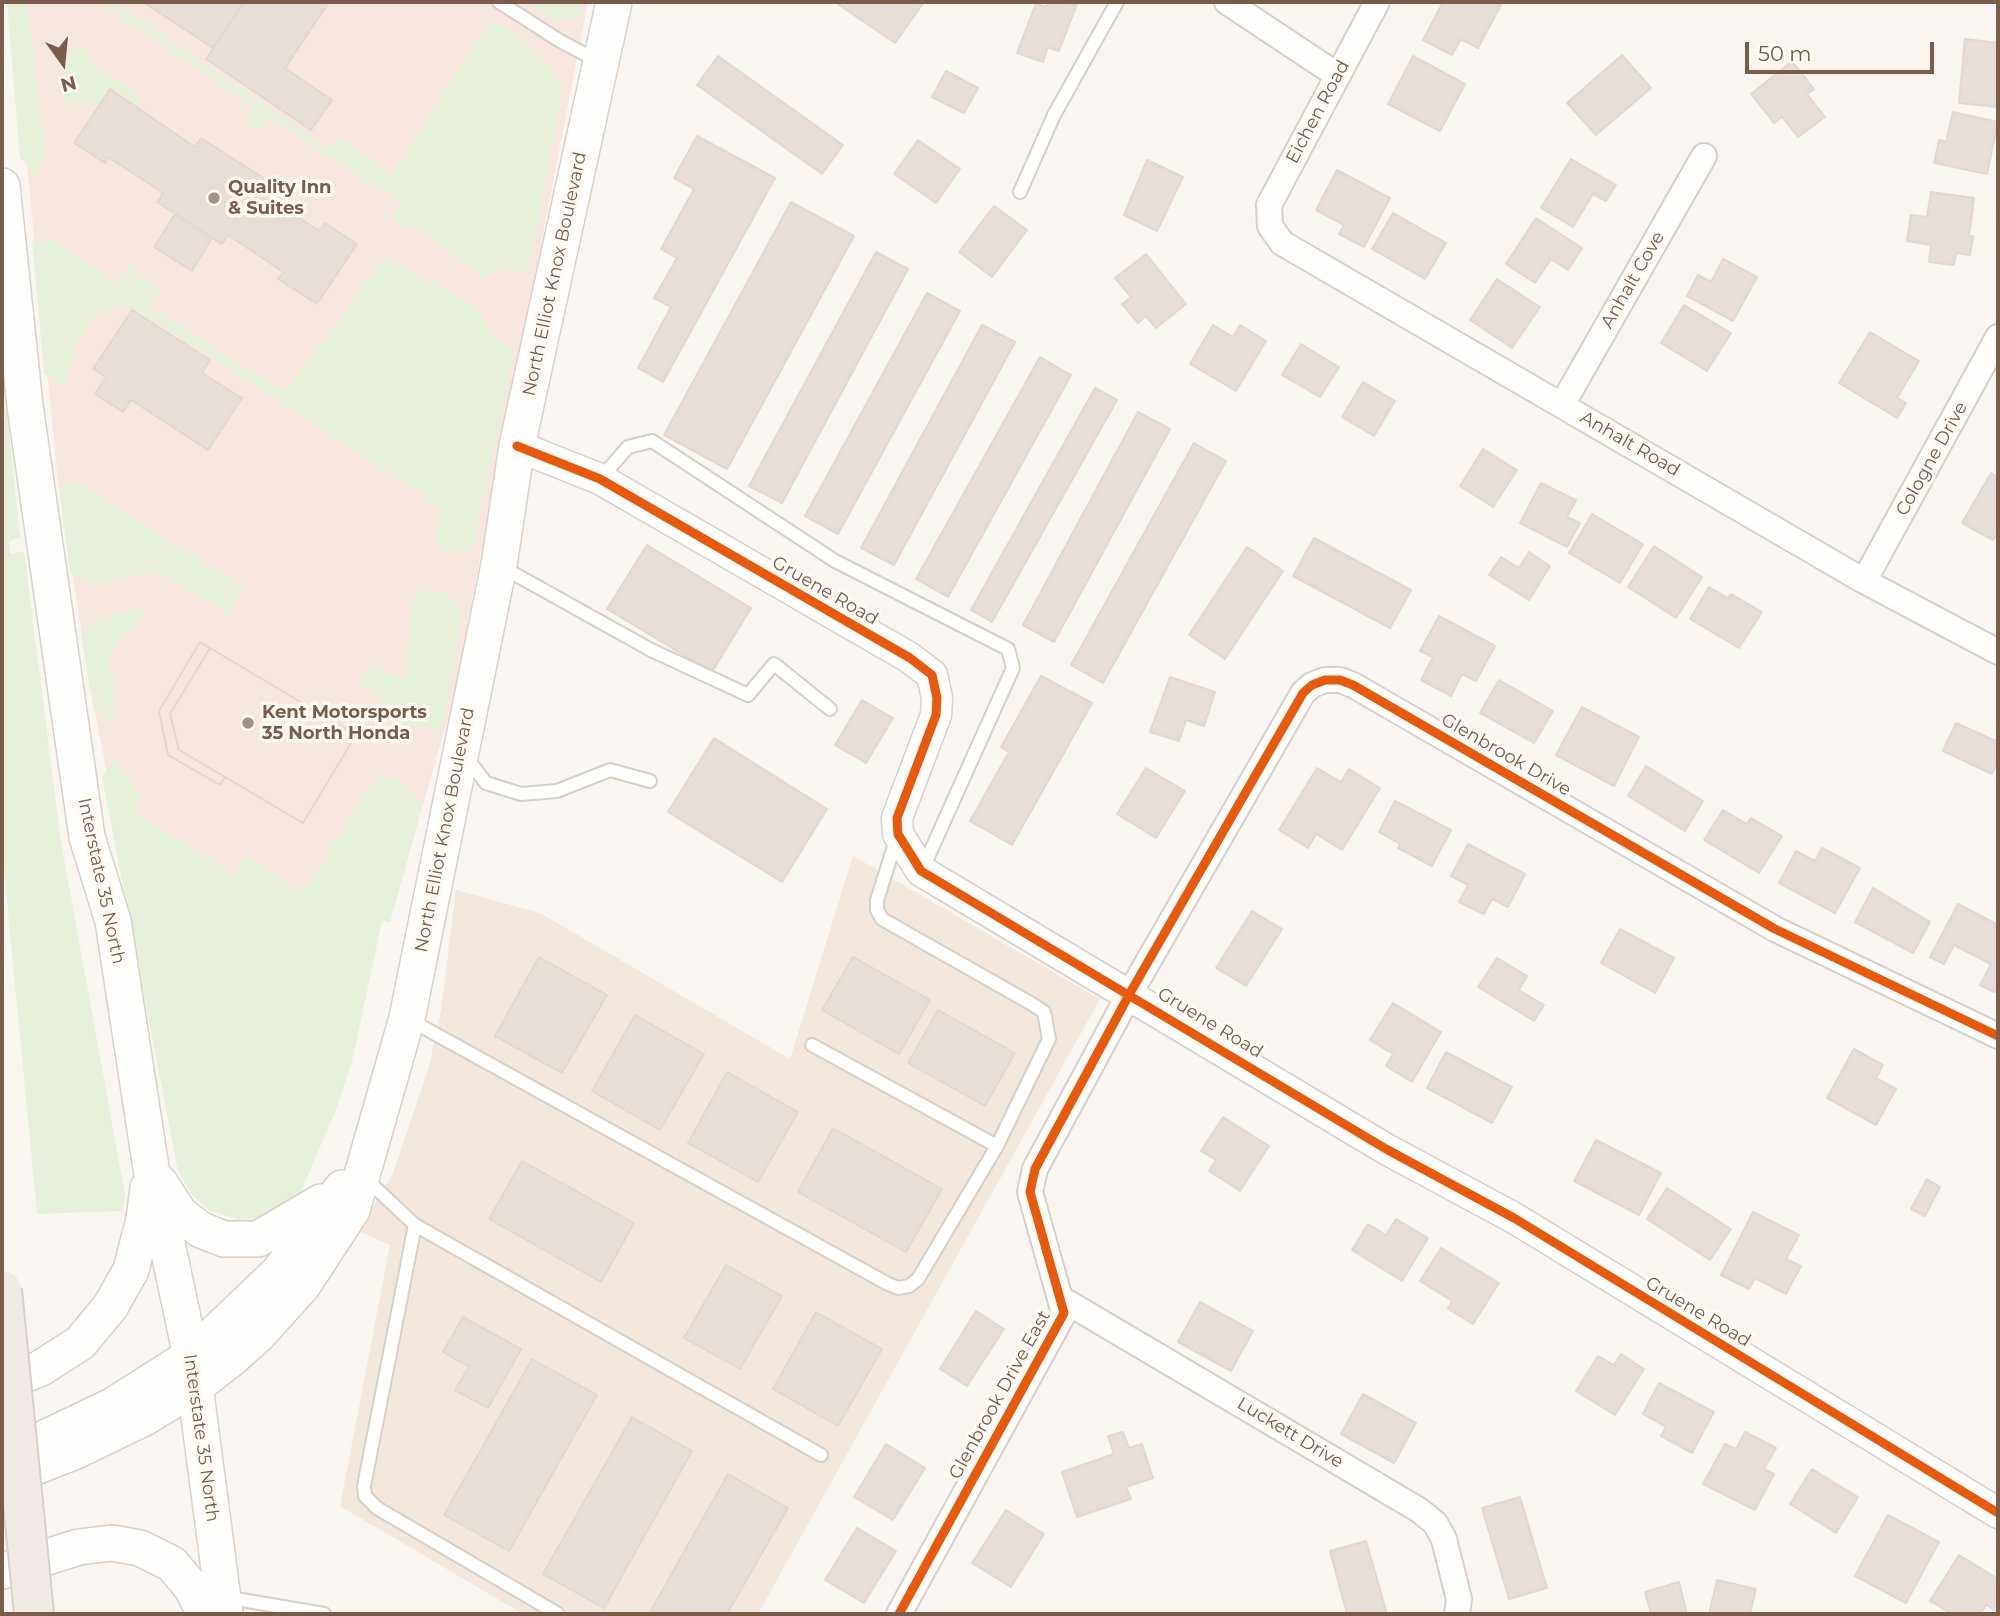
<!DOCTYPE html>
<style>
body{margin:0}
#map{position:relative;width:2000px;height:1616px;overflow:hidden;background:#f9f5f0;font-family:Montserrat,sans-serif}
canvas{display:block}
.frame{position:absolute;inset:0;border:4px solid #7a5c4d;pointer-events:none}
.north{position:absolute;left:28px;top:28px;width:70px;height:70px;-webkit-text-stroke:5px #fffaf3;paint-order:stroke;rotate:165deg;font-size:19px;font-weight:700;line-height:28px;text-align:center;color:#7a5c4d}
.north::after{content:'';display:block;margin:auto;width:24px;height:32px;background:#7a5c4d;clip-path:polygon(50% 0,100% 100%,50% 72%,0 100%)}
.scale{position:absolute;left:1745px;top:42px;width:189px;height:32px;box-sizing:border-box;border:4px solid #7a5c4d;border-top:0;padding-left:9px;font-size:21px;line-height:24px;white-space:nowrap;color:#7a5c4d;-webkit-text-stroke:5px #fffaf3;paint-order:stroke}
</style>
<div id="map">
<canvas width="2000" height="1616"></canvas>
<div class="frame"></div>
<div class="north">N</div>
<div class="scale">50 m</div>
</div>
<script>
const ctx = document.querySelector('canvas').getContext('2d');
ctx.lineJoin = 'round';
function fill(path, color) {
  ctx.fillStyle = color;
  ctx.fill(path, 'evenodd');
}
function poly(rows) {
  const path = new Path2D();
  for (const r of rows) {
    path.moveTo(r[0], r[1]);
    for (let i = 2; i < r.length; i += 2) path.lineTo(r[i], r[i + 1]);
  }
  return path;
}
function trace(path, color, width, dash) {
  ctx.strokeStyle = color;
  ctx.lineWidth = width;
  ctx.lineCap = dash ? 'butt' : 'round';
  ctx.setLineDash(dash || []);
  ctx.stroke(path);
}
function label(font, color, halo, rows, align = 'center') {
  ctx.font = font + ' Montserrat,sans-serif';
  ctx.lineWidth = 7;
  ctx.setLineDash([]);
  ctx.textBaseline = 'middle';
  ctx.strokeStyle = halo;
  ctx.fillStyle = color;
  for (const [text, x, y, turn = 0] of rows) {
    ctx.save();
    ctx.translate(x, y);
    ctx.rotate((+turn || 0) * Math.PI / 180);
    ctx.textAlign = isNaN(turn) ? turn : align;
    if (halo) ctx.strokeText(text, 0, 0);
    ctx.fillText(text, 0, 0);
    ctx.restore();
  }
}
const residential = poly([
 [853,856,1100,999,758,1614,523,1614,340,1506,390,1245,359,1231,393,1173,428,1070,441,1011,456,890,540,913,790,1059]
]);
const commercial = poly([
 [11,2,588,2,453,699,390,922,130,892,91,692,58,483]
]);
const green = poly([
 [7,2,28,2,45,157,37,176,20,158],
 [99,2,114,2,326,147,339,138,389,172,394,171,491,20,506,27,520,37,555,74,562,92,528,275,504,267,484,277,415,228,401,226,392,217,403,204,269,118,261,130,253,131,245,120,253,106],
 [524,2,583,2,580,15,557,21],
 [76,47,89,53,88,58,141,98,136,105,110,89,95,107,87,103,64,104,62,56],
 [53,239,117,284,130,267,162,290,149,306,285,392,384,259,388,258,478,308,489,331,514,351,473,547,463,551,450,552,439,546,435,538,441,512,435,503,136,309,124,306,96,314,78,343,62,387,44,373,32,240,44,243],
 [2,361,20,537,9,542,11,554,24,551,61,842,125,1195,123,1211,37,1214,2,848],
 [79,482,244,588,229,614,156,571,93,585,70,572,59,486],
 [431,589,449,595,457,602,461,615,442,730,394,724,392,713,372,690,359,687,371,665,398,677,407,675,413,604,420,592],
 [149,607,118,642,109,660,109,673,115,682,112,708,115,720,110,721,94,710,92,698,99,697,99,689,90,690,81,636,98,618],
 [117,758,142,800,134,812,234,874,246,855,296,888,307,886,376,777,398,780,422,803,390,922,382,921,353,1057,337,1108,303,1187,297,1197,267,1216,240,1220,210,1211,192,1195,178,1171,102,777]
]);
const building = poly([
 [143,2,244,2,213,48,143,2],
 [244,2,329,2,285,68,332,100,311,130,206,59,244,2],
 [835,2,924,2,895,43,835,2],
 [1048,2,1077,4,1059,51,1048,47,1043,62,1017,53,1036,3,1046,7,1048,2],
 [1443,2,1495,2,1501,5,1478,48,1461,39,1452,55,1423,40,1443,2],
 [1965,39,1998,43,1998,107,1959,103,1965,39],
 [1622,55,1651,88,1596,135,1567,103,1622,55],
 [718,56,843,145,822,174,697,85,718,56],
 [1413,56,1465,84,1440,131,1388,104,1413,56],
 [1792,61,1814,89,1807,94,1825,117,1798,137,1782,117,1774,123,1751,94,1792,61],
 [946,71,978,88,964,113,932,97,946,71],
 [110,89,195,147,201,138,265,179,257,190,319,231,325,223,357,244,317,304,278,279,283,272,228,235,222,244,157,202,163,193,108,157,105,163,74,143,110,89],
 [1953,112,1998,122,1987,174,1934,163,1939,140,1946,142,1953,112],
 [697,136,775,178,663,382,638,368,671,307,654,298,677,258,661,249,694,189,674,178,697,136],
 [918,140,960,169,936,203,894,174,918,140],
 [1571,159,1616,185,1606,201,1593,194,1573,227,1541,208,1571,159],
 [1147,160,1183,177,1157,231,1124,215,1147,160],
 [1337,170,1390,198,1364,247,1339,234,1344,225,1316,210,1337,170],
 [1931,192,1974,198,1969,236,1973,236,1970,255,1956,253,1954,265,1929,262,1931,245,1907,241,1911,215,1927,217,1931,192],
 [791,202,854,236,727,469,664,435,791,202],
 [994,206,1027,230,992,277,959,252,994,206],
 [1393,213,1446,243,1425,279,1372,249,1393,213],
 [175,214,212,238,192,271,154,247,175,214],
 [1536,218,1582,248,1568,270,1551,259,1535,283,1506,264,1536,218],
 [876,252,908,269,782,503,749,486,876,252],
 [1146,254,1186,304,1156,328,1146,316,1138,323,1122,304,1131,297,1115,278,1146,254],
 [1723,259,1757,277,1733,321,1687,296,1698,275,1711,282,1723,259],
 [1497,279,1540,307,1512,348,1470,320,1497,279],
 [927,293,960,311,838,534,805,516,927,293],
 [1684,305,1731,333,1707,371,1661,343,1684,305],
 [132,310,210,360,202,373,242,398,208,450,131,400,123,412,95,394,106,377,93,369,132,310],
 [982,325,1015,342,894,565,861,548,982,325],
 [1213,325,1233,337,1240,325,1266,341,1236,391,1190,364,1213,325],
 [1870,332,1919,361,1897,398,1906,403,1897,418,1839,383,1870,332],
 [1301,344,1339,367,1320,397,1282,375,1301,344],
 [1040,357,1071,375,948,597,916,579,1040,357],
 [1363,382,1395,401,1374,436,1342,417,1363,382],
 [1095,388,1117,400,992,622,971,610,1095,388],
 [1138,412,1170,429,1054,642,1023,625,1138,412],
 [1194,443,1226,461,1103,683,1071,665,1194,443],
 [1483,449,1517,470,1493,507,1460,486,1483,449],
 [1991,473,1998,477,1998,531,1993,540,1962,523,1991,473],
 [1541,483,1576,500,1567,517,1580,523,1567,547,1520,523,1541,483],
 [1592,514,1643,544,1620,583,1569,553,1592,514],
 [1314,538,1411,590,1390,628,1293,576,1314,538],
 [647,545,751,608,712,672,607,609,647,545],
 [1654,546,1702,577,1676,618,1628,587,1654,546],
 [1247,547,1283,571,1225,659,1189,635,1247,547],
 [1529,552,1550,566,1529,600,1489,575,1501,557,1519,568,1529,552],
 [1709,587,1728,598,1731,594,1762,612,1739,648,1690,619,1709,587],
 [1439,616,1495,646,1476,681,1462,674,1451,696,1421,680,1433,657,1420,651,1439,616],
 [200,642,356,735,303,823,225,777,220,785,168,755,159,711,200,642],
 [200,642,210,648,170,714,179,750,225,777,220,785,168,755,159,711,200,642],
 [210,648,356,735,303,823,179,750,170,714,210,648],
 [1041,676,1092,703,1012,845,970,821,1009,752,1001,747,1041,676],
 [1170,677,1215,692,1204,726,1186,720,1179,741,1150,732,1170,677],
 [1499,680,1553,711,1534,743,1480,713,1499,680],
 [862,700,893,718,866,763,835,745,862,700],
 [1582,707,1639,737,1614,786,1556,755,1582,707],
 [1956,723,1998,742,1998,760,1992,774,1943,751,1956,723],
 [714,738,827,809,782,882,668,812,714,738],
 [1646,766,1703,801,1685,831,1628,796,1646,766],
 [1146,768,1185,791,1156,838,1117,814,1146,768],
 [1317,768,1341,782,1349,769,1380,788,1342,850,1316,834,1308,848,1279,830,1317,768],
 [1395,801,1451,830,1432,866,1398,848,1400,844,1379,832,1395,801],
 [1723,810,1747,824,1751,818,1782,836,1759,873,1704,840,1723,810],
 [1468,844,1525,874,1508,907,1492,899,1484,914,1459,902,1468,885,1451,876,1468,844],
 [1822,848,1860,868,1835,913,1779,883,1796,851,1815,861,1822,848],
 [1873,888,1930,922,1913,953,1855,922,1873,888],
 [1958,904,1998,925,1998,984,1994,992,1980,985,1991,964,1954,945,1944,964,1930,957,1958,904],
 [1252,911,1282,929,1246,986,1216,968,1252,911],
 [1620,929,1674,958,1655,993,1601,963,1620,929],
 [539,957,607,995,562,1073,495,1036,539,957],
 [853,957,930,1000,899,1054,822,1010,853,957],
 [1497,958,1527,976,1519,990,1544,1005,1534,1021,1478,987,1497,958],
 [1393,1003,1441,1032,1412,1082,1386,1066,1393,1054,1370,1040,1393,1003],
 [938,1010,1015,1053,985,1106,908,1063,938,1010],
 [635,1015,704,1054,660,1130,592,1091,635,1015],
 [1854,1049,1883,1065,1876,1078,1896,1089,1876,1125,1827,1098,1854,1049],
 [1446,1052,1512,1087,1492,1123,1427,1088,1446,1052],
 [727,1072,798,1112,758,1182,688,1143,727,1072],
 [1223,1117,1269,1146,1240,1191,1209,1171,1216,1160,1201,1151,1223,1117],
 [833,1128,942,1189,906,1252,798,1192,833,1128],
 [1596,1140,1661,1173,1639,1215,1574,1181,1596,1140],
 [522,1161,634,1223,601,1282,489,1219,522,1161],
 [1927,1179,1940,1187,1925,1216,1911,1209,1927,1179],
 [1667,1188,1731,1229,1710,1260,1647,1219,1667,1188],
 [1753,1212,1799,1235,1786,1259,1801,1266,1786,1294,1755,1278,1749,1289,1721,1275,1753,1212],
 [1396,1219,1428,1238,1402,1281,1352,1250,1368,1224,1386,1235,1396,1219],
 [1441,1248,1499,1283,1473,1324,1448,1309,1452,1301,1420,1281,1441,1248],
 [726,1265,782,1296,740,1369,684,1338,726,1265],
 [1200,1302,1253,1331,1231,1371,1178,1342,1200,1302],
 [976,1311,1004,1329,967,1386,940,1369,976,1311],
 [816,1312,882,1349,838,1426,773,1389,816,1312],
 [463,1317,521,1349,488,1408,455,1390,469,1367,443,1352,463,1317],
 [1621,1354,1644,1369,1615,1415,1576,1391,1598,1356,1614,1365,1621,1354],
 [532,1359,597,1395,509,1551,444,1515,532,1359],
 [1659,1383,1714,1412,1692,1453,1661,1436,1666,1427,1643,1414,1659,1383],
 [1363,1394,1416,1423,1394,1463,1341,1434,1363,1394],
 [632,1417,692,1451,604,1608,543,1574,632,1417],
 [1123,1432,1129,1448,1142,1444,1153,1478,1126,1487,1131,1499,1077,1517,1062,1472,1114,1454,1108,1436,1123,1432],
 [1745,1432,1776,1448,1764,1469,1774,1474,1755,1510,1703,1484,1725,1444,1736,1449,1745,1432],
 [886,1444,925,1468,893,1520,854,1497,886,1444],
 [1812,1469,1858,1497,1836,1533,1790,1504,1812,1469],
 [728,1474,788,1508,727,1614,649,1614,728,1474],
 [1520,1497,1547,1588,1509,1599,1482,1508,1520,1497],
 [1006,1510,1044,1534,1011,1587,972,1563,1006,1510],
 [1888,1515,1939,1542,1906,1603,1855,1576,1888,1515],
 [857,1528,896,1551,864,1603,825,1580,857,1528],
 [1366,1541,1387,1614,1347,1614,1330,1551,1366,1541],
 [1959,1555,1998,1579,1998,1612,1986,1605,1980,1614,1952,1614,1930,1601,1959,1555],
 [1717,1580,1756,1589,1750,1614,1709,1614,1717,1580],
 [1679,1582,1687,1614,1651,1614,1645,1592,1679,1582]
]);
const service = poly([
 [499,2,560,41,598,61],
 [1020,192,1054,115,1117,2],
 [600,479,628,447,652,441,835,561,1008,649,1013,668,923,868],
 [502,567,651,650,748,695,774,664,830,709],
 [466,757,486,783,521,794,557,791,610,770,650,781],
 [410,1020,888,1284,898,1288,909,1286,918,1279,997,1146,1049,1039,1044,1012,1032,1004,882,919,877,910,877,900,897,837],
 [812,1045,997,1146],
 [365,1178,415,1225,821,1455],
 [415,1225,364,1486,365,1496,377,1508,558,1614],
 [224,1597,324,1614]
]);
const minor = poly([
 [1227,2,1337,75],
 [1377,2,1269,205,1270,226,1282,243,1864,581,1998,652],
 [1562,405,1704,156],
 [1864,581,1998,337],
 [1060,1298,1419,1510,1435,1523,1444,1539,1459,1599,1457,1614],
 [899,1614,1064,1313,1030,1192,1035,1169,1130,993,1303,693,1312,685,1325,680,1340,680,1353,685,1775,929,1998,1036]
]);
const tertiary = poly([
 [517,446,600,479,910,658,932,675,937,698,936,715,897,818,898,834,921,871,1386,1149,1514,1218,1998,1513]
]);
const secondary = poly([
 [2,186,25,406,87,837,113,921,151,1168,191,1356,225,1614],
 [160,1183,180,1214,201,1230,224,1239,258,1239,321,1202],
 [2,1384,41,1368,80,1343,110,1307,131,1270,144,1219,148,1188],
 [47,1437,112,1406,191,1356,278,1273,342,1188],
 [2,1480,76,1451,144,1418,195,1387,231,1359,258,1335,303,1285,352,1210,407,1018,499,565,517,446,614,2],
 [2,1571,79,1547,112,1543,140,1548,172,1564,192,1588,205,1614]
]);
const motorwayBridge = poly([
 [2,1290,34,1614]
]);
const cycleway = poly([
 [517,446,600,479,910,658,932,675,937,698,936,715,897,818,898,834,921,871,1386,1149,1514,1218,1998,1513],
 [899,1614,1064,1313,1030,1192,1035,1169,1130,993,1303,693,1312,685,1325,680,1340,680,1353,685,1775,929,1998,1036]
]);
const markers = [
 [214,198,7,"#a69286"],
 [248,723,7,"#a69286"]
];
const streetNames = [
 ["Eichen Road",1318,112,-62],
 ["North Elliot Knox Boulevard",555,274,-78],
 ["Anhalt Cove",1633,280,-60],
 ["Anhalt Road",1630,444,30],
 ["Cologne Drive",1932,459,-61],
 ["Gruene Road",825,591,30],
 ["Glenbrook Drive",1506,755,30],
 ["North Elliot Knox Boulevard",445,830,-79],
 ["Interstate 35 North",101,881,78],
 ["Gruene Road",1210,1023,31],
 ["Gruene Road",1698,1312,31],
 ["Glenbrook Drive East",1000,1395,-61],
 ["Luckett Drive",1290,1433,31],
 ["Interstate 35 North",201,1438,82]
];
const poiNames = [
 ["Quality Inn",228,188],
 ["& Suites",228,209],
 ["Kent Motorsports",262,713],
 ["35 North Honda",262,734]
];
fill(residential, '#f2e8de');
fill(commercial, '#f6e8e1');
fill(green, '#e7f0db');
fill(building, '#e6ded7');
trace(building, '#e2d8d2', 2);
trace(service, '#d7d1cb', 16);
trace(minor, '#d7d1cb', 28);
trace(tertiary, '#d7d1cb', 33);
trace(secondary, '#d9d2cb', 38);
trace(service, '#fefefd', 12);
trace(minor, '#fefefd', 24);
trace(tertiary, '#fefefd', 30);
trace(secondary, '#fefefd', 35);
trace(motorwayBridge, '#dad1cc', 42, []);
trace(motorwayBridge, '#f2eae7', 38);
trace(cycleway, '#e8590c', 9);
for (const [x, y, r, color] of markers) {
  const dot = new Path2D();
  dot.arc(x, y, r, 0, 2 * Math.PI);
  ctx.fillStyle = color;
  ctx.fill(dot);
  trace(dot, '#fffaf3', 2.5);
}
label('18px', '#7a5c4d', '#fffaf3', streetNames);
label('bold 18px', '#7a5c4d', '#fffaf3', poiNames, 'left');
</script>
